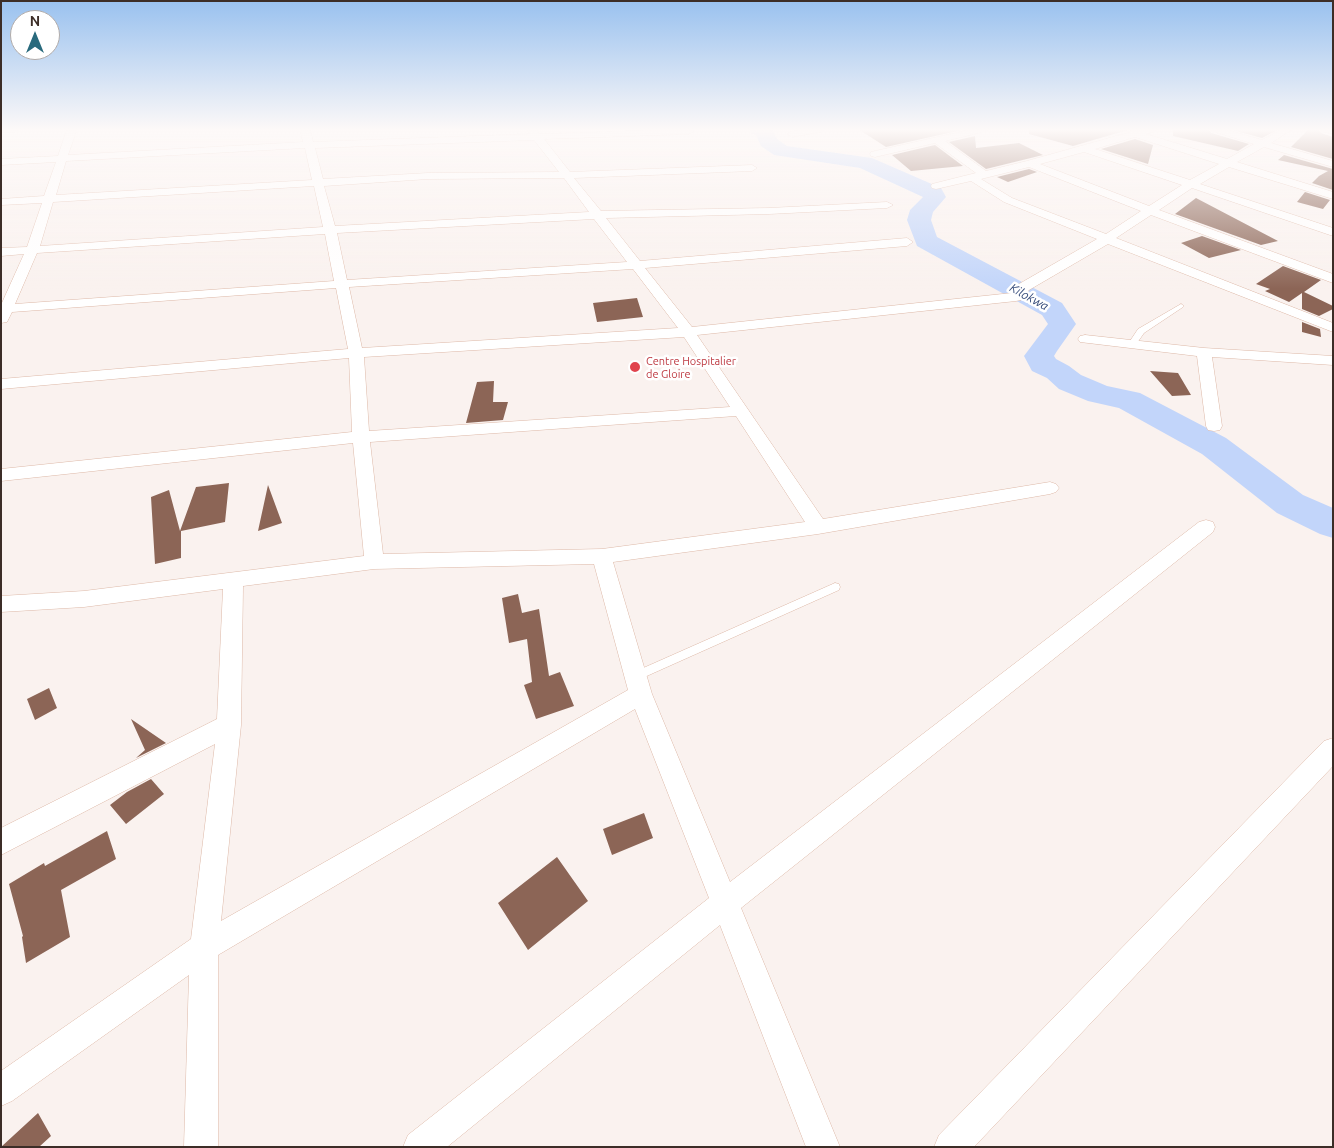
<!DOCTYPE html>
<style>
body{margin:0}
#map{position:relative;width:1334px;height:1148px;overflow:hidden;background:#faf2ef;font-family:Ubuntu,sans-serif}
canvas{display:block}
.frame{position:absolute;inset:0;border:2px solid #3c2d27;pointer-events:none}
.north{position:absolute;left:10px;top:10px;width:50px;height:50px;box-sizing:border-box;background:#fff;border:1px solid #b1aba9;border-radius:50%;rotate:0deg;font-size:14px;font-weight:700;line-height:20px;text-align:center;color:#3c2d27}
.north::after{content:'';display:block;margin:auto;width:18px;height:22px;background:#296a7d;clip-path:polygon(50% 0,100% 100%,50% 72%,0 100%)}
</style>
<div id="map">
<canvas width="1334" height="1148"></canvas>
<div class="frame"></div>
<div class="north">N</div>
</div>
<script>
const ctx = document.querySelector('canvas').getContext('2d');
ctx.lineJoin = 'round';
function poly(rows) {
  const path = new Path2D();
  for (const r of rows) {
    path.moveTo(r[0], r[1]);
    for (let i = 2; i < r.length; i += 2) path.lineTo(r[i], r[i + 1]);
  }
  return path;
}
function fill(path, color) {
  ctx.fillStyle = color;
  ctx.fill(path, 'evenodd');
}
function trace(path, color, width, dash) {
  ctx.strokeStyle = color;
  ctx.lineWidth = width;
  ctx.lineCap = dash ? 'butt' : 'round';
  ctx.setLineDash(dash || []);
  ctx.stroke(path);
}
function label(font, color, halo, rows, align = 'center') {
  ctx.font = font + ' Ubuntu,sans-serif';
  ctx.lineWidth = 5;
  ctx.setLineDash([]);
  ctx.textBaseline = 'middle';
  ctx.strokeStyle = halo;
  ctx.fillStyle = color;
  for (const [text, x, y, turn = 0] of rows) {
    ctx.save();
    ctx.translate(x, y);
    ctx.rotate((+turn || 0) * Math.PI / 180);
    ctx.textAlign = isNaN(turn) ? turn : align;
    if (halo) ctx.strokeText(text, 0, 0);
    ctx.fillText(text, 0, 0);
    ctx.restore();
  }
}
const river = poly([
 [749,129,772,129,777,139,787,146,872,158,941,188,946,197,933,212,931,220,937,237,1062,303,1076,324,1057,351,1054,356,1056,359,1069,366,1081,375,1107,386,1140,393,1226,438,1303,495,1333,508,1333,538,1320,534,1277,513,1202,454,1119,408,1088,401,1059,389,1047,378,1032,371,1024,356,1048,324,1042,315,917,246,907,220,910,210,923,197,860,168,774,155,761,146,756,135,751,133,749,129]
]);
const building = poly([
 [858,129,966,129,886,147],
 [1029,129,1131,129,1073,146,1029,134],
 [1173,129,1208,129,1211,133,1249,144,1238,151,1173,136],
 [1229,129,1279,129,1262,138],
 [1309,129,1317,129,1321,133,1333,137,1333,159,1291,147],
 [975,136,976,148,1019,143,1043,155,986,169,949,142],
 [1135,139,1153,145,1148,164,1101,149],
 [935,145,963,166,911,171,892,155],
 [1284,155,1333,169,1333,190,1312,183,1319,176,1328,171,1278,160],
 [1029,169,1037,172,1008,182,997,177],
 [1305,192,1330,200,1323,209,1297,202],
 [1196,198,1278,241,1261,245,1175,214],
 [1202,236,1241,250,1209,258,1181,243],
 [1283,266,1321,280,1304,292,1333,306,1333,309,1319,316,1302,309,1302,293,1289,302,1265,291,1270,289,1256,284],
 [637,298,643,317,597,322,593,303],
 [1302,322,1320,329,1321,337,1302,332],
 [1150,371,1178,373,1191,395,1172,396],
 [494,381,493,402,508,402,503,420,466,423,477,382],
 [229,483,225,522,181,531,181,558,155,564,151,497,169,490,180,531,196,487],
 [268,485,282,523,258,531],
 [518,594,522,613,539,609,549,676,560,672,574,706,536,719,524,685,532,682,527,639,509,643,502,598],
 [49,688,57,708,35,720,27,699],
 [131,719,166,743,136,758,145,750],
 [151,779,164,794,126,824,110,805,127,792],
 [644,813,653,838,612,855,603,829],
 [107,831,116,859,61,890,70,937,26,963,22,937,23,936,9,884,44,863,45,866],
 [557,857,588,901,528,950,498,903],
 [38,1113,51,1136,39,1147,1,1147]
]);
const service = poly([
 [1181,304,1184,306,1183,307,1144,333,1135,346,1129,346,1128,344,1138,329,1181,304],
 [835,583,839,584,840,587,839,590,640,679,636,681,632,679,630,676,632,673,835,583]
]);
const minor = poly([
 [1,129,19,129,14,132,1,132,1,129],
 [67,129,77,129,68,155,303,142,300,129,310,129,313,142,530,134,526,129,536,129,540,134,691,129,694,131,689,134,544,139,570,172,752,165,757,168,752,171,574,178,601,211,769,208,887,202,893,205,887,208,769,214,606,218,640,261,907,238,913,242,907,246,645,268,692,327,1012,293,1019,284,1097,239,1004,202,971,181,936,189,932,188,931,186,932,184,976,173,935,143,875,157,871,156,870,154,871,152,973,129,989,129,987,131,945,141,986,171,1027,161,1127,133,1132,130,1158,129,1156,131,1146,134,1227,159,1254,144,1212,131,1210,129,1224,129,1262,140,1282,129,1293,129,1271,143,1333,161,1333,167,1264,147,1237,162,1333,192,1333,199,1229,167,1200,184,1333,228,1333,236,1192,188,1159,210,1333,274,1333,283,1151,215,1116,238,1333,323,1333,332,1108,244,1029,290,1021,300,1016,301,697,335,823,519,1050,482,1056,484,1059,488,1056,492,1050,494,818,534,613,562,652,694,730,882,1199,522,1206,520,1213,522,1215,527,1213,532,741,908,840,1147,806,1147,720,925,447,1147,403,1147,408,1135,709,898,635,709,218,955,218,1147,184,1147,189,975,12,1101,1,1106,1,1071,191,939,215,744,1,855,1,828,217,719,223,589,84,607,1,612,1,596,84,591,364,556,353,443,1,481,1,469,352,432,349,358,1,389,1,379,348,349,336,288,12,312,7,322,1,323,1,305,24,254,1,256,1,248,27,247,42,203,1,205,1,199,44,196,56,162,1,165,1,159,58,156,67,129],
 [1135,137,1219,164,1190,180,1095,149,1135,137],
 [534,140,559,172,428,173,323,179,315,148,534,140],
 [305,148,312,180,56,195,66,161,305,148],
 [1084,152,1182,185,1149,206,1040,164,1084,152],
 [1029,167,1141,211,1106,234,1012,198,981,179,1029,167],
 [564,178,589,212,335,226,324,186,428,179,564,178],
 [314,186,323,227,40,246,53,202,314,186],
 [594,219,627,262,347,280,337,233,594,219],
 [325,234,334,281,15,304,37,253,325,234],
 [633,269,678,328,362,348,349,287,633,269],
 [684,337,730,407,369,431,364,357,684,337],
 [736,416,805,522,602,549,383,554,370,442,736,416],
 [594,564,628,690,221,921,241,725,243,586,374,569,594,564],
 [806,129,825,129,820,132,792,137,787,134,789,132,806,129],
 [1319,129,1333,129,1333,134,1321,131,1319,129],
 [1085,335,1204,348,1333,356,1333,365,1212,357,1222,426,1220,430,1214,431,1208,430,1206,426,1197,356,1080,342,1078,339,1080,336,1085,335],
 [1333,738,1333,766,974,1147,934,1147,939,1135,1324,741,1333,738]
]);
const markers = [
 [635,367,6,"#e0444e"]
];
const farHealthnames = [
 ["Centre Hospitalier",646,361],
 ["de Gloire",646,374]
];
const farWaternames = [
 ["Kilokwa",1029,297,29]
];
fill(river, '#c2d5fa');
fill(building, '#8c6556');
trace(service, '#ddb8a7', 1);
trace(minor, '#ddb8a7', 1);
fill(service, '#fff');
fill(minor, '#fff');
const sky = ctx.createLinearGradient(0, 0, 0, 289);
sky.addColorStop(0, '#99c1ef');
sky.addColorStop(0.45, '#fdf9f8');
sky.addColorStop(1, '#fdf9f800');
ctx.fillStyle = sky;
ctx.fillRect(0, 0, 1334, 289);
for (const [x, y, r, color] of markers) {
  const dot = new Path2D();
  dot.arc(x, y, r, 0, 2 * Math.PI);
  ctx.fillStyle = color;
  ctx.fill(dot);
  trace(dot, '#fff', 2);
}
label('11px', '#be3a42', '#fff', farHealthnames, 'left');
label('italic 12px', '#314777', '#fff', farWaternames);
</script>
